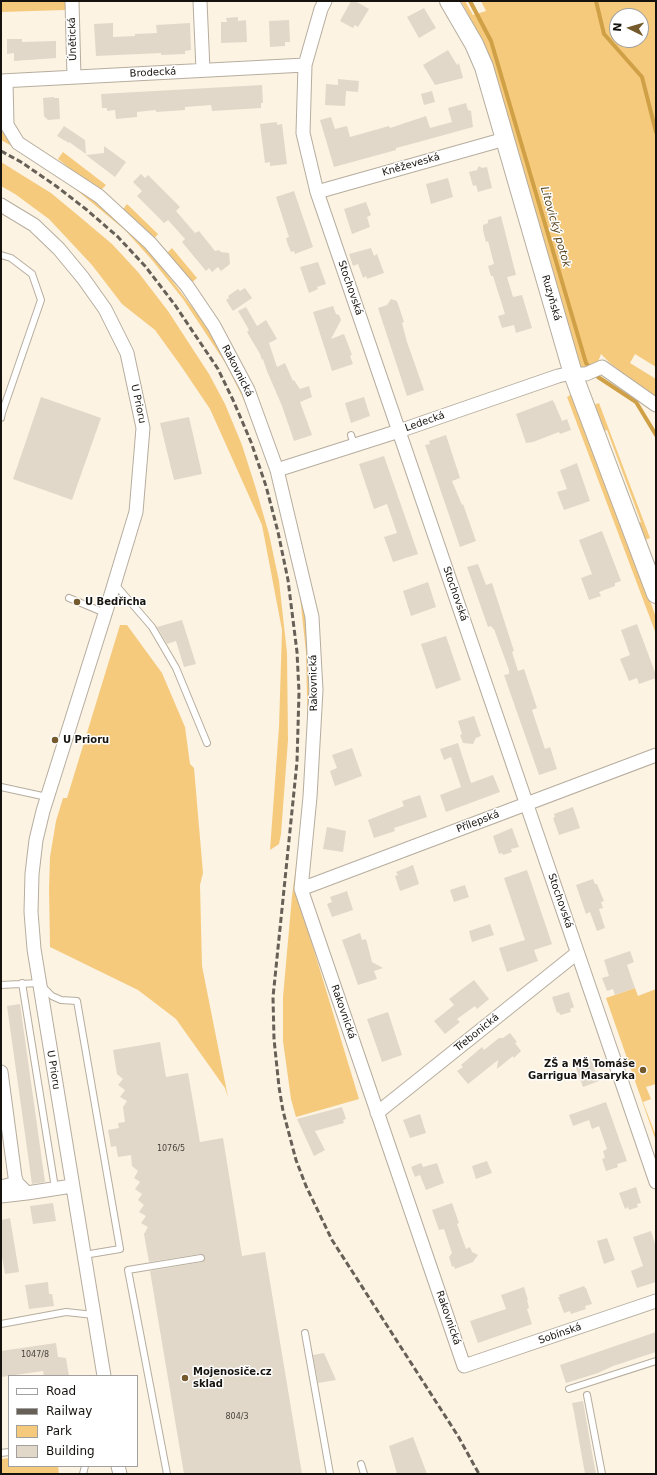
<!DOCTYPE html>
<meta charset="utf-8">
<style>
body{margin:0}
#map{position:relative;width:657px;height:1475px;overflow:hidden;background:#fcf3e3;font-family:"DejaVu Sans",sans-serif}
canvas{display:block}
.frame{position:absolute;inset:0;border:2px solid #16120d;pointer-events:none}
.legend{position:absolute;left:8px;top:1375px;width:130px;height:92px;box-sizing:border-box;background:#fff;border:1px solid #a2a09e;margin:0;padding:5px 7px;list-style:none;font-size:12px;color:#16120d}
.legend li{display:flex;align-items:center;gap:8px;height:20px}
.legend b{width:20px;border:1px solid #a2a09e}
.north{position:absolute;left:609px;top:8px;width:40px;height:40px;box-sizing:border-box;background:#fff;border:1px solid #a2a09e;border-radius:50%;rotate:275deg;font-size:11px;font-weight:700;line-height:16px;text-align:center;color:#16120d}
.north::after{content:'';display:block;margin:auto;width:14px;height:18px;background:#73592b;clip-path:polygon(50% 0,100% 100%,50% 72%,0 100%)}
</style>
<div id="map">
<canvas width="657" height="1475"></canvas>
<div class="frame"></div>
<ul class="legend">
<li><b style="height:5px;background:#fff"></b>Road</li>
<li><b style="height:5px;background:#666057"></b>Railway</li>
<li><b style="height:11px;background:#f5ca7d"></b>Park</li>
<li><b style="height:11px;background:#e1d8c9"></b>Building</li>
</ul>
<div class="north">N</div>
</div>
<script>
const ctx = document.querySelector('canvas').getContext('2d');
ctx.lineJoin = 'round';
function fill(path, color) {
  ctx.fillStyle = color;
  ctx.fill(path, 'evenodd');
}
function poly(rows) {
  const path = new Path2D();
  for (const r of rows) {
    path.moveTo(r[0], r[1]);
    for (let i = 2; i < r.length; i += 2) path.lineTo(r[i], r[i + 1]);
  }
  return path;
}
function trace(path, color, width, dash) {
  ctx.strokeStyle = color;
  ctx.lineWidth = width;
  ctx.lineCap = dash ? 'butt' : 'round';
  ctx.setLineDash(dash || []);
  ctx.stroke(path);
}
function label(font, color, halo, rows, align = 'center') {
  ctx.font = font + ' "DejaVu Sans",sans-serif';
  ctx.lineWidth = 3;
  ctx.setLineDash([]);
  ctx.textBaseline = 'middle';
  ctx.strokeStyle = halo;
  ctx.fillStyle = color;
  for (const [text, x, y, turn = 0] of rows) {
    ctx.save();
    ctx.translate(x, y);
    ctx.rotate((+turn || 0) * Math.PI / 180);
    ctx.textAlign = isNaN(turn) ? turn : align;
    if (halo) ctx.strokeText(text, 0, 0);
    ctx.fillText(text, 0, 0);
    ctx.restore();
  }
}
const green = poly([
 [1,1,65,1,65,10,1,12],
 [461,1,465,1,473,15,486,11,481,1,656,1,656,367,635,354,630,363,656,379,656,397,611,364,601,354,598,362,586,369,579,367,467,17,469,16],
 [617,16,641,16,641,40,617,40],
 [1,125,94,198,127,228,155,258,205,324,230,366,248,403,274,470,307,619,311,688,310,730,297,894,359,1099,296,1117,291,1099,283,1041,283,997,292,896,300,836,308,741,306,652,298,578,275,483,260,438,242,396,226,364,183,299,152,260,125,230,62,178,26,154,1,140],
 [63,152,106,185,99,192,58,159],
 [1,162,51,193,80,217,112,244,138,272,168,311,209,374,225,404,242,445,256,489,269,534,279,581,287,653,288,740,281,834,279,844,270,850,279,727,282,630,262,525,210,409,181,366,155,330,122,304,92,265,49,219,15,194,1,186],
 [127,204,158,234,152,241,121,212],
 [172,248,197,278,190,284,165,255],
 [572,394,656,617,656,634,567,397],
 [599,403,650,538,645,540,639,523,641,522,607,430,604,431,594,405],
 [120,625,127,625,162,673,185,727,190,764,194,768,203,873,200,885,202,966,228,1097,225,1088,176,1019,138,990,50,947,49,889,50,857,56,821,63,798,67,798],
 [635,988,638,996,656,989,656,1084,646,1087,651,1099,643,1102,656,1136,656,1141,606,998],
 [9,1458,9,1466,58,1466,59,1474,1,1474,1,1459]
]);
const stream = poly([
 [470,1,491,41,586,363,598,377,636,402,656,435],
 [596,1,604,34,642,77,656,132]
]);
const building = poly([
 [351,1,355,1,369,9,358,27,355,25,353,28,340,21],
 [424,8,436,28,419,38,407,17],
 [238,17,238,21,246,20,247,42,221,43,221,22,227,22,226,18],
 [289,20,290,42,285,42,285,46,270,47,269,21],
 [113,23,113,37,135,36,135,34,157,33,156,25,190,23,191,50,185,51,185,54,161,55,161,53,96,56,94,24],
 [7,39,22,39,22,42,56,41,56,58,14,61,14,53,7,54],
 [448,50,457,65,459,63,463,78,435,85,423,65],
 [338,79,359,81,358,92,346,91,345,106,325,105,326,84,338,85],
 [262,85,263,103,261,103,261,108,212,111,211,105,185,107,185,110,156,112,156,110,137,112,137,117,116,119,115,110,107,111,107,108,102,108,101,94],
 [432,91,435,102,424,105,421,94],
 [54,97,54,98,59,98,60,119,48,120,44,116,43,98],
 [466,103,468,110,471,111,473,127,415,143,396,148,396,150,334,167,320,120,331,117,335,129,347,126,350,137,389,126,390,128,426,116,430,128,452,122,448,108],
 [277,122,277,125,282,124,287,164,270,166,270,162,265,163,260,124],
 [64,126,85,140,86,154,69,142,69,143,57,136],
 [104,146,126,162,115,177,86,155,104,153],
 [479,166,482,168,487,167,492,188,478,192,476,185,473,186,469,172,477,170],
 [141,174,145,178,148,175,180,207,176,211,195,233,199,231,215,251,219,250,221,252,229,253,230,264,221,271,218,267,212,272,209,268,206,271,182,242,185,239,168,220,164,223,137,196,142,191,133,182],
 [448,178,453,197,431,204,426,184],
 [294,191,313,247,295,254,294,251,291,252,288,245,286,238,289,237,276,197],
 [366,202,371,215,367,217,370,227,352,234,344,209],
 [501,216,516,275,507,277,513,297,522,295,532,328,516,333,514,325,502,328,498,316,505,314,493,276,491,276,488,266,494,264,488,241,486,242,483,230,483,225,488,223,488,220],
 [371,248,374,256,377,254,384,273,367,279,366,276,363,278,358,264,353,266,349,254],
 [318,262,326,284,317,287,318,289,309,293,300,267],
 [245,288,252,298,233,311,226,300,229,298,228,296,238,289,240,291],
 [391,299,397,301,404,322,402,323,407,342,424,390,407,396,378,308,387,305],
 [333,306,336,314,339,315,341,320,331,339,344,334,352,355,350,356,353,364,332,371,313,312],
 [246,307,257,326,266,320,277,339,269,343,277,367,285,363,293,381,294,380,300,389,309,386,312,397,300,402,312,435,294,441,282,406,267,371,263,359,262,360,260,354,247,332,249,330,238,311],
 [41,397,101,418,72,500,13,479],
 [364,397,370,416,351,423,345,403],
 [553,400,553,402,554,402,562,421,567,419,571,430,560,434,559,432,533,442,526,443,516,414],
 [189,417,202,474,174,480,160,423],
 [446,435,460,478,452,481,462,505,463,504,476,541,460,547,425,445,430,444,429,441],
 [384,456,418,554,393,562,384,537,397,533,387,504,374,509,359,464],
 [577,463,590,501,564,510,557,492,567,489,560,470],
 [602,531,621,581,615,583,615,586,599,592,601,596,589,600,581,578,592,574,579,540],
 [478,564,486,585,492,583,514,651,512,652,518,671,524,669,537,708,532,710,545,749,550,747,557,769,539,775,504,675,509,674,509,670,494,629,493,629,491,626,488,627,467,567],
 [428,582,436,607,411,616,403,591],
 [182,620,196,664,184,667,176,641,167,644,157,627],
 [637,624,656,675,656,678,639,684,637,678,629,681,620,659,630,655,621,630],
 [446,636,461,680,436,689,421,644],
 [474,716,481,736,476,738,473,744,463,743,460,735,462,734,458,721],
 [458,743,471,783,493,775,500,792,446,812,440,795,461,787,451,757,444,760,440,749],
 [352,748,362,776,335,786,330,771,337,768,332,755],
 [420,795,427,817,394,828,395,831,374,838,368,820,404,806,402,801],
 [573,807,580,828,559,835,553,818,555,817,554,814],
 [327,827,346,831,343,852,323,849],
 [512,828,519,847,511,849,512,852,503,855,502,853,499,854,493,836],
 [413,865,419,884,400,891,395,876,398,875,396,872],
 [527,870,552,944,534,950,538,961,507,972,499,948,525,940,504,878],
 [593,879,595,884,597,884,604,901,601,902,603,908,599,909,605,928,597,931,590,912,586,914,576,885],
 [465,885,469,897,454,902,450,890],
 [347,891,353,910,332,917,327,904,332,902,330,897],
 [490,924,494,935,472,942,469,931],
 [360,933,362,940,366,939,372,962,383,968,374,971,377,979,358,985,342,940],
 [630,951,634,962,627,965,635,988,615,995,613,989,607,991,602,978,609,976,604,960],
 [474,980,489,999,477,1009,475,1006,457,1019,460,1022,445,1034,434,1021,454,1005,449,999],
 [569,992,574,1007,570,1009,571,1012,560,1015,559,1012,557,1013,552,997],
 [20,1004,45,1182,32,1184,7,1006],
 [388,1012,402,1055,382,1062,367,1019],
 [510,1033,517,1042,515,1043,521,1051,514,1058,513,1056,497,1069,498,1060,468,1084,457,1071,463,1067,461,1065,482,1047,484,1050,499,1038,503,1038],
 [160,1042,166,1077,188,1073,200,1142,223,1138,242,1256,265,1252,302,1474,184,1474,150,1271,202,1262,205,1260,205,1257,203,1254,200,1254,149,1262,144,1234,148,1227,141,1223,146,1216,139,1212,144,1205,138,1200,142,1194,135,1189,140,1182,134,1178,138,1171,132,1166,131,1155,118,1157,116,1146,111,1147,108,1130,119,1128,118,1123,125,1122,123,1107,127,1101,120,1097,125,1090,118,1085,123,1079,117,1074,113,1050],
 [591,1059,599,1081,583,1087,575,1065],
 [606,1102,627,1161,617,1164,618,1167,606,1171,602,1159,605,1158,603,1151,607,1149,599,1126,592,1129,589,1120,573,1126,569,1115],
 [342,1107,346,1119,343,1120,344,1123,315,1131,325,1150,314,1156,297,1119],
 [420,1114,426,1133,410,1138,403,1120],
 [487,1161,492,1173,476,1179,472,1166],
 [421,1163,423,1167,437,1163,444,1183,426,1190,420,1175,415,1177,411,1167],
 [636,1187,641,1203,637,1204,638,1207,629,1210,628,1207,625,1209,619,1193],
 [53,1203,56,1221,33,1224,30,1206],
 [452,1203,459,1223,457,1224,466,1249,470,1247,472,1252,478,1255,473,1262,455,1269,454,1266,452,1267,449,1257,452,1253,444,1229,439,1230,432,1210],
 [10,1218,19,1272,5,1274,1,1251,1,1220],
 [651,1231,656,1247,656,1282,637,1288,631,1271,643,1266,633,1237],
 [607,1238,615,1260,604,1264,597,1241],
 [48,1282,49,1294,52,1294,54,1306,29,1309,25,1285],
 [584,1286,585,1288,586,1288,592,1304,585,1306,586,1309,571,1314,570,1311,564,1313,558,1297,560,1297,559,1295],
 [524,1287,528,1300,527,1300,529,1308,527,1309,532,1324,478,1343,470,1321,506,1309,501,1295],
 [656,1332,656,1352,613,1366,598,1373,566,1383,560,1365],
 [56,1343,58,1357,66,1358,69,1376,44,1376,43,1371,1,1377,1,1351],
 [324,1353,336,1380,318,1383,313,1355],
 [583,1401,591,1447,596,1474,585,1474,574,1412,572,1403],
 [413,1437,427,1474,397,1474,389,1446]
]);
const lane = poly([
 [1,255,11,258,32,274,41,300,2,413,1,418],
 [351,435,354,445],
 [114,583,152,627,176,668,207,743],
 [69,598,105,613],
 [1,787,47,797],
 [22,983,55,1188],
 [1,985,39,983,52,996,61,1000,77,1001,120,1249,84,1255],
 [1,1324,66,1312,94,1315],
 [305,1333,330,1474],
 [569,1389,656,1361],
 [587,1395,602,1474],
 [1,1453,9,1452],
 [361,1464,364,1474],
 [83,1474,85,1466],
 [167,1474,128,1270,201,1258]
]);
const street = poly([
 [72,1,74,77],
 [200,1,203,70],
 [325,1,321,9,305,65,303,133,317,192,656,1182],
 [1,81,305,65],
 [6,81,7,125,18,143,99,196,150,243,187,286,214,326,248,390,277,470,312,617,316,690,310,797,301,889,464,1366,656,1301],
 [317,192,505,139],
 [1,205,34,225,59,249,83,278,105,309,127,353,143,428,136,512,110,598,43,811,36,840,32,874,31,912,34,949,104,1376],
 [277,470,399,431,558,376,567,374,586,374,602,367,656,405],
 [301,889,656,755],
 [1,1072,15,1177,17,1183,27,1193,72,1186],
 [377,1113,577,953],
 [1,1187,17,1183],
 [1,1196,27,1193],
 [118,1466,120,1474]
]);
const secondary = poly([
 [449,1,474,44,484,67,573,374,656,594]
]);
const rail = poly([
 [1,151,21,162,56,186,87,210,118,237,145,266,175,305,218,369,233,400,251,442,266,486,278,532,288,580,297,652,299,692,297,762,273,997,274,1039,279,1087,283,1111,296,1160,306,1186,332,1240,458,1436,479,1474]
]);
const markers = [
 [77,602,4,"#73592b"],
 [55,740,4,"#73592b"],
 [643,1070,4,"#73592b"],
 [185,1378,4,"#73592b"]
];
const numberNames = [
 ["1076/5",171,1149],
 ["1047/8",35,1355],
 ["804/3",237,1417]
];
const streetNames = [
 ["Únětická",73,39,-92],
 ["Brodecká",153,73,-3],
 ["Kněževeská",411,165,-16],
 ["Stochovská",350,288,71],
 ["Ruzyňská",551,298,74],
 ["Rakovnická",237,371,63],
 ["U Prioru",138,404,78],
 ["Ledecká",425,422,-19],
 ["Stochovská",455,594,71],
 ["Rakovnická",314,683,-91],
 ["Přílepská",478,822,-21],
 ["Stochovská",560,901,71],
 ["Rakovnická",343,1012,71],
 ["Třebonická",477,1033,-39],
 ["U Prioru",53,1070,81],
 ["Rakovnická",448,1318,71],
 ["Sobínská",560,1334,-19]
];
const poiNames = [
 ["U Bedřicha",85,602],
 ["U Prioru",63,740],
 ["ZŠ a MŠ Tomáše",635,1064,"right"],
 ["Garrigua Masaryka",635,1076,"right"],
 ["Mojenosiče.cz",193,1372],
 ["sklad",193,1384]
];
const waterNames = [
 ["Litovický potok",555,227,74]
];
fill(green, '#f5ca7d');
trace(stream, '#d0a046', 4);
fill(building, '#e1d8c9');
trace(lane, '#b6ad9f', 8);
trace(street, '#b6ad9f', 15);
trace(secondary, '#b6ad9f', 20);
trace(lane, '#fff', 6);
trace(street, '#fff', 13);
trace(secondary, '#fff', 18);
trace(rail, '#666057', 3, [6, 3]);
for (const [x, y, r, color] of markers) {
  const dot = new Path2D();
  dot.arc(x, y, r, 0, 2 * Math.PI);
  ctx.fillStyle = color;
  ctx.fill(dot);
  trace(dot, '#fff', 1.5);
}
label('8px', '#49443c', null, numberNames);
label('10px', '#16120d', '#fff', streetNames);
label('bold 10px', '#16120d', '#fff', poiNames, 'left');
label('italic 11px', '#57431e', '#fff', waterNames);
</script>
